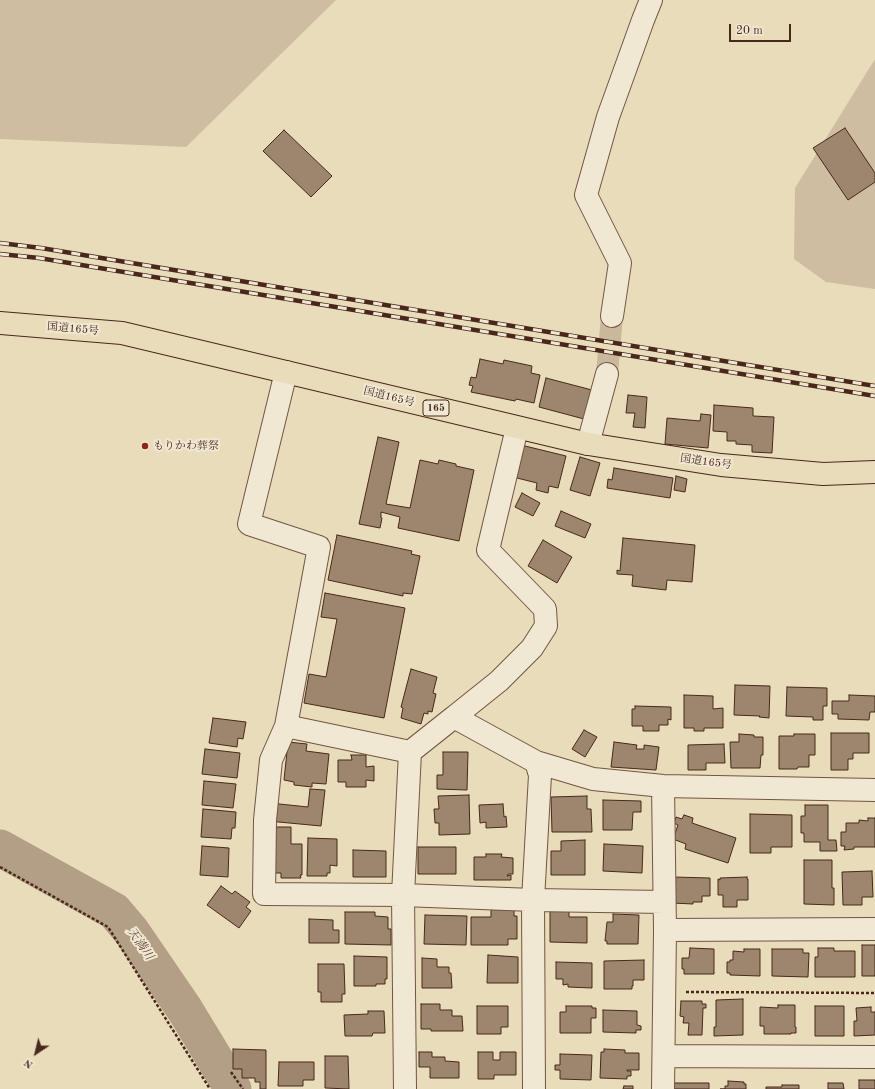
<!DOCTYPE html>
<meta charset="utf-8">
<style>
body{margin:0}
#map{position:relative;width:875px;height:1089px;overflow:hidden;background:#e9dcbb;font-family:"Old Standard TT",serif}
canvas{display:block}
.north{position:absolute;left:16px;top:1033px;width:40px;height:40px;-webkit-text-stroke:3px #f1e8d3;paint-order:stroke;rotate:215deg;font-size:11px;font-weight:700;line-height:16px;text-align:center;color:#49281b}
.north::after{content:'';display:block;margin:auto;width:14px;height:18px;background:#49281b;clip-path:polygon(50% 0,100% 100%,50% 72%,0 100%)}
.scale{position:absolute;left:729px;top:24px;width:62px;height:18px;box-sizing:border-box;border:2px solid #49281b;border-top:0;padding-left:5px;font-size:12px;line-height:14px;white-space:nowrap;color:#49281b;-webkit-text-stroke:3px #f1e8d3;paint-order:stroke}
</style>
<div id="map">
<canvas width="875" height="1089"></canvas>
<div class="north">N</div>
<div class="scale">20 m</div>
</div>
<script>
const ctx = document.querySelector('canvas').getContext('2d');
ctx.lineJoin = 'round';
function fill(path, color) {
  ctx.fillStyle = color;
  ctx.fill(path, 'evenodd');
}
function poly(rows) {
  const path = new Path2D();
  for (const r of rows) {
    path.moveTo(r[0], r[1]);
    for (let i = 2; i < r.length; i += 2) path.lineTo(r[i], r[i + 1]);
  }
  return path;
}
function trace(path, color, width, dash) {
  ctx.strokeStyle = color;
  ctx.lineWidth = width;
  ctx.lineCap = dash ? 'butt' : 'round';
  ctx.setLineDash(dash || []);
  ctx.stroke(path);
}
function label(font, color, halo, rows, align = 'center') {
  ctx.font = font + ' "Old Standard TT","Noto Serif JP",serif';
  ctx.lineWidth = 4;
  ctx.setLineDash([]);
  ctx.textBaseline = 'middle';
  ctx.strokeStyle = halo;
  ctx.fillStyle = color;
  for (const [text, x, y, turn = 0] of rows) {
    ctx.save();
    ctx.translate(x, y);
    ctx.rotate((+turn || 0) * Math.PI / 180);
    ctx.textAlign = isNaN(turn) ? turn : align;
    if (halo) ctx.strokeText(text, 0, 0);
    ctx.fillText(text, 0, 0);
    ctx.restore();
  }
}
const green = poly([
 [0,0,336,0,186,147,0,139],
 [875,59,875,289,826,282,794,259,795,188]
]);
const river = poly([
 [0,848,114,911,131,931,185,1010,233,1089]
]);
const building = poly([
 [845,128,875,173,875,182,848,200,813,148,845,128],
 [284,130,332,176,311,197,263,151,284,130],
 [480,359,503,364,504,360,532,366,531,373,540,375,534,403,516,399,515,401,471,392,473,386,469,385,471,377,476,378,480,359],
 [546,378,592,390,584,419,539,407,546,378],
 [628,395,647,397,645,428,633,427,635,413,626,413,628,395],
 [714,405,753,408,753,416,774,417,772,453,752,452,752,445,736,444,736,441,727,441,727,432,713,431,714,405],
 [701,414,711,415,708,448,665,444,667,418,700,421,701,414],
 [378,437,399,442,386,504,410,508,420,460,438,464,439,460,456,464,456,466,474,470,459,541,398,528,400,517,381,512,381,518,382,518,380,528,359,524,378,437],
 [521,445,566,456,558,488,549,486,548,493,536,490,537,483,513,477,521,445],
 [580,457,600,463,590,496,570,490,580,457],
 [614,468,673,478,670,498,607,488,608,479,612,480,614,468],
 [676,476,687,479,685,492,674,490,676,476],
 [522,493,540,503,533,516,515,507,522,493],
 [561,511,591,524,585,538,555,526,561,511],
 [337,535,412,551,411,554,420,556,412,594,403,593,403,596,328,580,337,535],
 [623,538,695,545,692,582,667,580,666,590,632,586,633,575,617,574,617,570,620,571,623,538],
 [543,540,572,557,557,583,528,566,543,540],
 [325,593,405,608,384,718,304,703,309,674,326,677,337,619,321,617,325,593],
 [411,669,437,677,433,693,436,694,432,712,428,711,428,714,424,713,421,724,401,718,403,708,401,707,411,669],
 [735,685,770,686,769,718,759,717,760,716,734,715,735,685],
 [787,687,827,688,827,706,823,706,823,720,813,720,813,717,786,716,787,687],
 [684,695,713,696,713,709,723,708,723,728,704,728,704,731,694,731,694,728,684,728,684,695],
 [849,695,875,696,875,712,870,712,869,720,838,719,838,714,832,714,832,701,849,701,849,695],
 [635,706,671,707,671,720,668,719,668,725,659,725,659,731,643,731,643,726,632,726,632,709,635,709,635,706],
 [213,718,246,722,243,739,238,738,237,747,209,743,213,718],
 [584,730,597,737,585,757,572,749,584,730],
 [831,733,869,733,869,753,853,753,853,759,848,759,848,770,831,770,831,733],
 [739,734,754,735,754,737,763,737,763,755,761,755,760,768,731,768,730,742,739,742,739,734],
 [794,734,815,734,815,755,809,755,809,767,798,767,797,769,779,769,779,736,794,736,794,734],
 [288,742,307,744,306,751,329,754,326,784,312,783,312,787,294,785,294,782,284,780,288,742],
 [614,742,637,745,636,749,644,749,644,745,659,747,656,770,611,767,614,742],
 [724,744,725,763,706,763,706,770,688,770,688,745,724,744],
 [205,749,240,753,237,778,202,774,205,749],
 [443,752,468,752,467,790,437,789,437,775,443,775,443,752],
 [351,755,366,755,366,767,374,766,374,781,366,780,366,787,346,787,346,782,338,782,338,760,352,760,351,755],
 [204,781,236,784,233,808,202,805,204,781],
 [310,789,325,790,321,826,268,821,270,803,308,807,310,789],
 [469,795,470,834,439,835,439,823,435,823,434,809,439,809,438,796,469,795],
 [587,796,587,809,591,809,592,832,552,832,551,797,587,796],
 [603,800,641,801,641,812,633,812,632,830,603,830,603,800],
 [503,804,504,817,506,816,507,827,486,828,486,822,480,823,479,805,503,804],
 [805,805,828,805,828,840,836,840,837,851,820,851,820,842,804,842,804,833,801,833,801,816,805,816,805,805],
 [203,809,236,812,235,828,232,828,231,839,201,837,203,809],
 [750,814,792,815,792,847,771,847,771,853,750,853,750,814],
 [684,815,693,818,692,823,736,838,728,863,685,849,686,844,673,839,678,825,674,823,676,817,682,819,684,815],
 [868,818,875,818,875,847,854,847,854,849,844,850,845,846,841,846,841,832,846,832,846,823,859,823,859,820,868,821,868,818],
 [267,827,291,827,291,844,302,844,302,875,300,875,301,878,281,878,281,873,268,873,267,827],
 [308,838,337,839,337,866,330,865,330,873,327,873,327,876,307,876,308,838],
 [585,840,585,875,551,875,551,851,561,851,561,841,585,840],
 [604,844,643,846,642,873,603,871,604,844],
 [202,846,229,848,228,877,200,875,202,846],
 [418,847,456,847,456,874,418,874,418,847],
 [353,850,386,851,386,877,353,877,353,850],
 [486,854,502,854,501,857,513,858,513,874,508,874,507,876,511,875,511,880,474,880,474,857,486,857,486,854],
 [804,860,832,860,832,888,834,888,834,905,804,904,804,860],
 [872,871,873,897,862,897,862,905,843,905,842,872,872,871],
 [673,877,710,878,710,896,702,896,702,902,693,902,693,904,672,903,673,877],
 [747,877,747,879,748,879,748,900,737,900,737,907,723,907,723,895,718,895,718,879,720,880,720,878,747,877],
 [221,886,232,894,235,891,250,902,246,907,251,911,239,928,207,905,221,886],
 [491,903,514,909,514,916,517,916,517,939,508,939,508,945,471,945,471,917,491,917,491,903],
 [550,906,569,906,569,917,587,917,587,943,550,942,550,906],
 [345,912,375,912,375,916,388,917,388,929,391,929,391,945,345,944,345,912],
 [613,914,639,915,638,944,607,944,607,941,605,941,607,922,613,922,613,914],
 [425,915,467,916,466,945,424,944,425,915],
 [309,919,333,920,333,930,339,930,339,943,309,943,309,919],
 [862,945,875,945,875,976,862,976,862,945],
 [690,948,714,949,714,974,684,974,684,969,682,969,682,958,689,958,690,948],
 [818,948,834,948,834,951,855,951,855,977,815,977,815,957,818,957,818,948],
 [744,949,760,949,760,976,730,975,730,973,727,973,727,962,730,962,730,960,733,960,733,951,744,952,744,949],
 [772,949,803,949,803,953,809,953,808,977,772,976,772,949],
 [488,955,518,957,518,983,487,983,488,955],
 [354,956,387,957,387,979,385,979,385,984,376,984,376,986,354,986,354,956],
 [422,958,437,959,437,967,449,967,449,973,451,973,452,988,422,988,422,958],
 [644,960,644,980,633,980,633,986,632,986,632,989,604,989,604,961,644,960],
 [556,962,592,963,592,988,568,987,568,984,563,985,563,979,556,979,556,962],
 [318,964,344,964,345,994,342,994,342,1002,321,1002,321,992,318,992,318,964],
 [743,999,743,1035,714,1036,714,1027,716,1027,716,1000,743,999],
 [681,1001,702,1001,702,1004,706,1004,706,1008,703,1008,702,1035,688,1035,689,1023,683,1023,684,1017,680,1016,681,1001],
 [421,1004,440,1004,440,1010,452,1010,452,1016,462,1016,463,1031,431,1031,431,1029,421,1029,421,1004],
 [778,1005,795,1005,795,1027,796,1027,796,1033,791,1033,791,1034,764,1034,764,1026,760,1026,760,1007,778,1008,778,1005],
 [477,1006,508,1006,508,1027,501,1027,501,1034,477,1034,477,1006],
 [566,1006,592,1006,592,1008,596,1008,596,1018,591,1018,591,1033,560,1033,560,1012,566,1012,566,1006],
 [815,1006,844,1006,844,1036,815,1036,815,1006],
 [871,1007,871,1012,875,1012,875,1035,854,1036,854,1021,857,1021,856,1008,871,1007],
 [603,1010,637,1011,637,1025,641,1026,641,1030,636,1030,636,1033,603,1032,603,1010],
 [368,1011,384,1011,385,1033,373,1033,372,1036,345,1036,344,1015,368,1014,368,1011],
 [233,1049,266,1050,266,1089,260,1089,260,1082,255,1082,255,1078,242,1078,242,1069,233,1069,233,1049],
 [604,1049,625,1050,625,1053,639,1053,639,1070,627,1070,627,1071,631,1071,631,1076,627,1076,627,1079,600,1078,601,1052,604,1052,604,1049],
 [419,1052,432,1052,432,1057,445,1057,445,1061,459,1062,459,1078,430,1078,430,1067,419,1067,419,1052],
 [478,1052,493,1052,493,1060,500,1060,500,1052,516,1052,516,1075,494,1075,494,1079,478,1079,478,1052],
 [560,1054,592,1055,591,1080,560,1079,560,1070,555,1070,555,1065,560,1065,560,1054],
 [325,1056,348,1056,349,1089,325,1088,325,1056],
 [279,1062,314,1062,314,1080,303,1080,303,1086,278,1086,279,1062],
 [859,1080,875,1080,875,1089,859,1089,859,1080],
 [728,1081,744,1082,744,1084,746,1084,746,1089,720,1089,725,1089,725,1086,728,1086,728,1081],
 [673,1083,709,1083,709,1089,673,1089,673,1083],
 [828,1083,843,1083,844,1089,828,1089,828,1083],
 [782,1085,799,1085,799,1089,766,1089,766,1087,782,1087,782,1085],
 [624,1086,633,1086,633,1089,623,1089,624,1086]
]);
const minorTunnel = poly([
 [607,374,612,316]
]);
const path = poly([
 [0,867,108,927,210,1089],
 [686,992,875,993],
 [231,1072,243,1089]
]);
const minor = poly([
 [612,316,620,263,586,195,608,117,643,20,651,0],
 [286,372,249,524,319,547,286,726],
 [517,428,488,550,545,609,546,626,532,648,499,681,454,717,536,762],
 [588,444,607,374],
 [410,752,286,726,271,760,265,820,264,894,403,895,533,900,664,902],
 [663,786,665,930,663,1089],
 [665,930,875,929],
 [664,1056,875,1057],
 [405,1089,403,895,410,752,454,717],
 [534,1089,533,900,540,775,536,762,593,779,663,786,875,790]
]);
const trunk = poly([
 [0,323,122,333,588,444,721,465,823,474,875,472]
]);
const rail = poly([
 [0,243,41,248,875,386],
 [0,254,39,258,875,396]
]);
const markers = [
 [145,446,4,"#8f2418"]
];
const shields = [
 [436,408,26]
];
const shieldNames = [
 ["165",436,408]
];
const streetNames = [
 ["国道165号",73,329,5],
 ["国道165号",389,397,14],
 ["国道165号",706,462,8]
];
const poiNames = [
 ["もりかわ葬祭",153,446]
];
const waterNames = [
 ["天満川",140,944,55]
];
fill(green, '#cebda0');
trace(river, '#b39f85', 37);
fill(building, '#9c866e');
trace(building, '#49281b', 1);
trace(minorTunnel, '#c9b89b', 22, [22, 11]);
trace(minor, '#715543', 24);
trace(trunk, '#49281b', 24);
trace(path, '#49281b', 2.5, [3, 2]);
trace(minor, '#f1e8d3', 22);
trace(trunk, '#e9dcbb', 22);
trace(rail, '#49281b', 4.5);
trace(rail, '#f1e8d3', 3, [9]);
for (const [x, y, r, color] of markers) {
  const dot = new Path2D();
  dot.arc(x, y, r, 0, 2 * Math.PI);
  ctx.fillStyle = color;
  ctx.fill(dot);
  trace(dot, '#f1e8d3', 1.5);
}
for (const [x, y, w] of shields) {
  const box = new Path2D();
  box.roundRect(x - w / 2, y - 8, w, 16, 3);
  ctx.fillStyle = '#f1e8d3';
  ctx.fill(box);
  trace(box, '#49281b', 1);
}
label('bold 10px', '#49281b', null, shieldNames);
label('11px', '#49281b', '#f1e8d3', streetNames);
label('11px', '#49281b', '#f1e8d3', poiNames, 'left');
label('italic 12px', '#644636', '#f1e8d3', waterNames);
</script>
